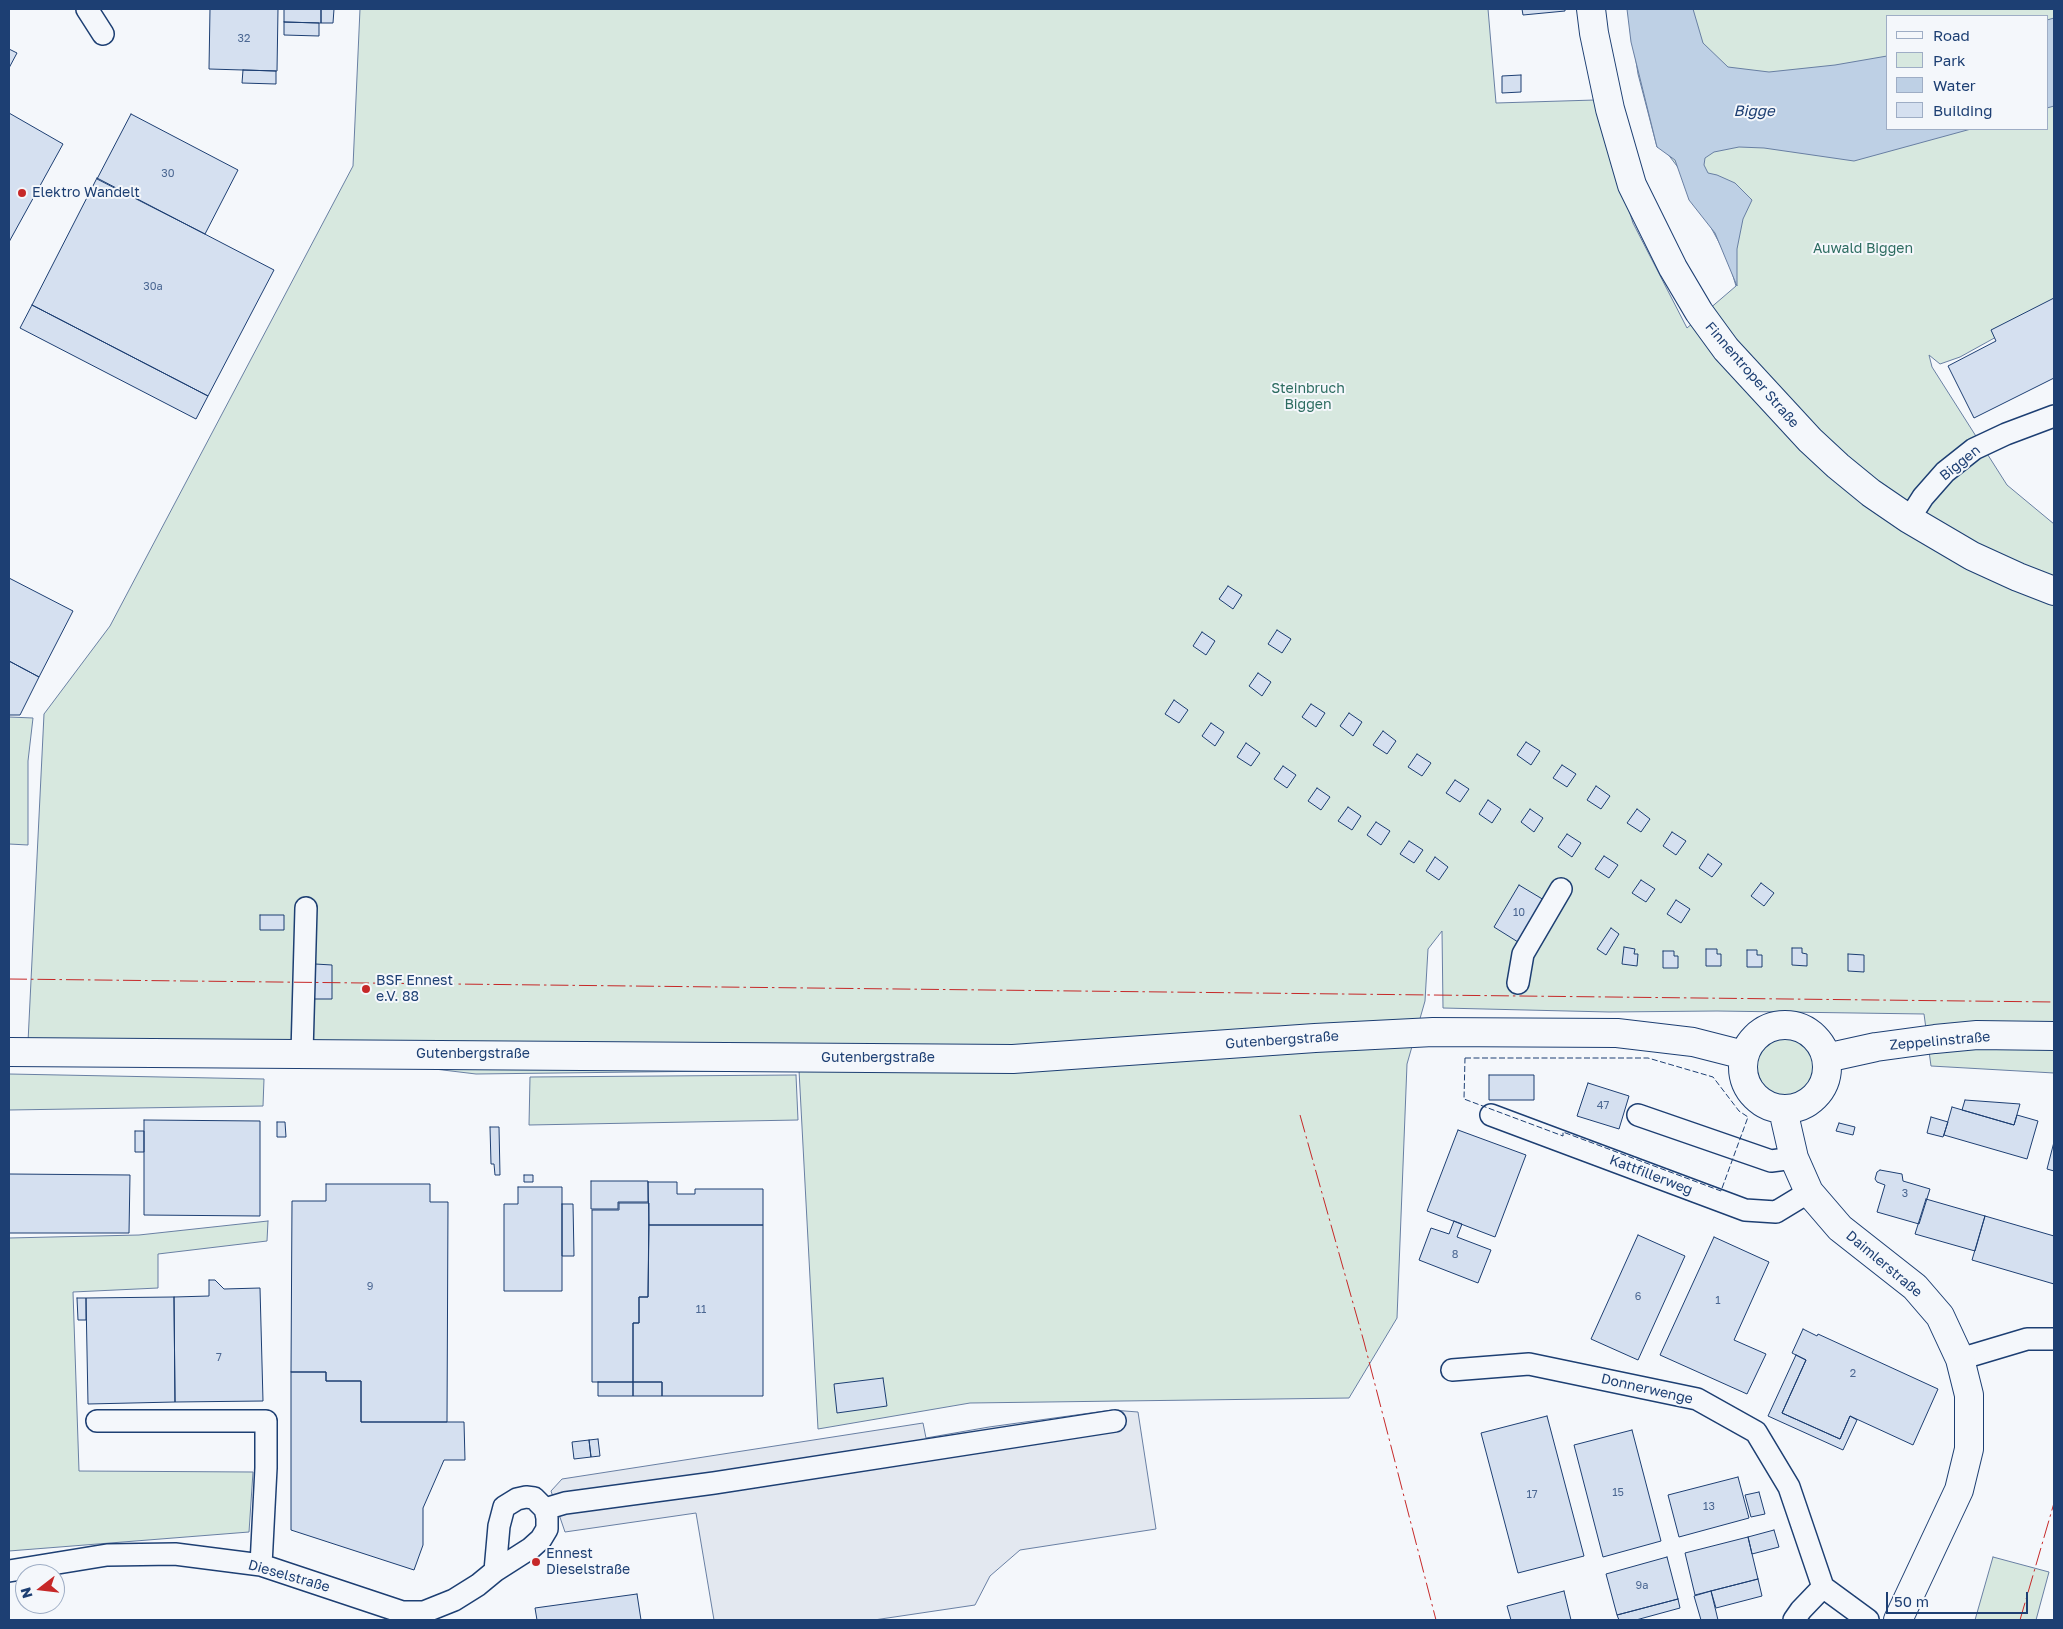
<!DOCTYPE html>
<meta charset="utf-8">
<style>
body{margin:0}
#map{position:relative;width:2063px;height:1629px;overflow:hidden;background:#f4f7fb;font-family:"Golos Text",sans-serif}
canvas{display:block}
.frame{position:absolute;inset:0;border:10px solid #1d3f73;pointer-events:none}
.legend{position:absolute;left:1886px;top:15px;width:162px;height:115px;box-sizing:border-box;background:#f4f7fb;border:1px solid #9eadc5;margin:0;padding:6px 9px;list-style:none;font-size:15px;color:#1d3f73}
.legend li{display:flex;align-items:center;gap:10px;height:25px}
.legend b{width:25px;border:1px solid #9eadc5}
.north{position:absolute;left:15px;top:1564px;width:50px;height:50px;box-sizing:border-box;background:#f4f7fb;border:1px solid #9eadc5;border-radius:50%;rotate:254deg;font-size:14px;font-weight:700;line-height:20px;text-align:center;color:#1d3f73}
.north::after{content:'';display:block;margin:auto;width:18px;height:22px;background:#c62828;clip-path:polygon(50% 0,100% 100%,50% 72%,0 100%)}
.scale{position:absolute;left:1886px;top:1592px;width:142px;height:22px;box-sizing:border-box;border:2px solid #1d3f73;border-top:0;padding-left:6px;font-size:15px;line-height:18px;white-space:nowrap;color:#1d3f73;-webkit-text-stroke:4px #f4f7fb;paint-order:stroke}
</style>
<div id="map">
<canvas width="2063" height="1629"></canvas>
<div class="frame"></div>
<ul class="legend">
<li><b style="height:6px;background:#f4f7fb"></b>Road</li>
<li><b style="height:14px;background:#d7e8df"></b>Park</li>
<li><b style="height:14px;background:#bed0e5"></b>Water</li>
<li><b style="height:14px;background:#d5e0f0"></b>Building</li>
</ul>
<div class="north">N</div>
<div class="scale">50 m</div>
</div>
<script>
const ctx = document.querySelector('canvas').getContext('2d');
ctx.lineJoin = 'round';
function fill(path, color) {
  ctx.fillStyle = color;
  ctx.fill(path, 'evenodd');
}
function poly(rows) {
  const path = new Path2D();
  for (const r of rows) {
    if (r.length === 3) {
      path.moveTo(r[0] + r[2], r[1]);
      path.arc(r[0], r[1], r[2], 0, 2 * Math.PI);
      continue;
    }
    path.moveTo(r[0], r[1]);
    for (let i = 2; i < r.length; i += 2) path.lineTo(r[i], r[i + 1]);
  }
  return path;
}
function trace(path, color, width, dash) {
  ctx.strokeStyle = color;
  ctx.lineWidth = width;
  ctx.lineCap = dash ? 'butt' : 'round';
  ctx.setLineDash(dash || []);
  ctx.stroke(path);
}
function label(font, color, halo, rows, align = 'center') {
  ctx.font = font + ' "Golos Text",sans-serif';
  ctx.lineWidth = 4;
  ctx.setLineDash([]);
  ctx.textBaseline = 'middle';
  ctx.strokeStyle = halo;
  ctx.fillStyle = color;
  for (const [text, x, y, turn = 0] of rows) {
    ctx.save();
    ctx.translate(x, y);
    ctx.rotate((+turn || 0) * Math.PI / 180);
    ctx.textAlign = isNaN(turn) ? turn : align;
    if (halo) ctx.strokeText(text, 0, 0);
    ctx.fillText(text, 0, 0);
    ctx.restore();
  }
}
const green = poly([
 [360,9,1488,9,1496,103,1595,100,1633,223,1687,328,1736,286,1728,259,1680,170,1664,149,1657,147,1638,74,1628,9,2054,9,2054,305,1960,357,1940,364,1929,355,1932,367,2007,485,2054,524,2054,1073,1931,1066,1924,1014,1717,1011,1609,1012,1443,1008,1442,931,1428,949,1425,1001,1407,1064,1397,1318,1349,1398,970,1403,818,1429,799,1070,476,1074,302,1053,28,1042,44,714,110,626,353,166,360,9],
 [1887,16,2047,16,2047,129,1887,129,1887,16],
 [9,717,33,718,28,761,28,845,9,844,9,717],
 [1787,1066,30],
 [9,1074,264,1079,263,1106,9,1110,9,1074],
 [796,1075,798,1120,529,1125,530,1077,796,1075],
 [268,1221,267,1241,158,1254,158,1288,73,1292,79,1471,253,1472,249,1532,9,1551,9,1238,139,1235,268,1221],
 [1993,1557,2049,1572,2036,1620,1975,1620,1993,1557]
]);
const parking = poly([
 [1112,1410,1138,1412,1156,1529,1020,1550,990,1576,975,1605,874,1620,714,1620,696,1513,565,1532,551,1491,562,1479,923,1423,926,1438,989,1427,1112,1410]
]);
const water = poly([
 [1627,9,1693,9,1703,43,1728,67,1769,72,1835,65,1887,56,1887,129,1971,129,1854,161,1764,148,1739,147,1714,152,1705,158,1704,165,1708,173,1717,175,1735,183,1752,200,1743,219,1737,249,1737,286,1715,233,1689,200,1675,160,1657,147,1631,42,1627,9],
 [2054,18,2054,106,2047,108,2047,20,2054,18]
]);
const building = poly([
 [210,9,278,9,277,71,209,69,210,9],
 [284,9,321,9,321,23,284,22,284,9],
 [321,9,334,9,333,23,321,23,321,9],
 [1522,9,1565,9,1565,11,1523,15,1522,9],
 [284,22,319,23,319,36,284,35,284,22],
 [9,49,17,53,9,68,9,49],
 [243,70,276,71,276,84,242,83,243,70],
 [1521,75,1521,92,1502,93,1502,76,1521,75],
 [9,113,63,144,9,242,9,113],
 [131,114,238,170,205,234,97,179,131,114],
 [97,178,274,270,208,396,32,305,97,178],
 [2054,298,2054,378,1974,418,1948,366,1996,341,1991,330,2054,298],
 [32,305,208,396,196,419,20,328,32,305],
 [9,578,73,611,39,677,9,661,9,578],
 [1228,586,1242,595,1233,609,1219,599,1228,586],
 [1277,630,1291,639,1282,653,1268,644,1277,630],
 [1202,632,1215,641,1206,655,1193,646,1202,632],
 [9,661,39,677,20,715,9,715,9,661],
 [1258,673,1271,682,1262,696,1249,686,1258,673],
 [1174,700,1188,710,1179,723,1165,714,1174,700],
 [1311,704,1325,713,1316,727,1302,717,1311,704],
 [1349,713,1362,722,1353,736,1340,726,1349,713],
 [1211,723,1224,732,1215,746,1202,736,1211,723],
 [1383,731,1396,741,1387,754,1373,745,1383,731],
 [1526,742,1540,751,1531,765,1517,755,1526,742],
 [1246,743,1260,753,1251,766,1237,757,1246,743],
 [1417,754,1431,763,1422,776,1408,767,1417,754],
 [1562,765,1576,774,1567,787,1553,778,1562,765],
 [1283,766,1296,775,1287,788,1274,779,1283,766],
 [1455,780,1469,789,1460,802,1446,793,1455,780],
 [1596,786,1610,796,1601,809,1587,800,1596,786],
 [1317,788,1330,797,1321,810,1308,801,1317,788],
 [1488,800,1501,809,1492,823,1479,814,1488,800],
 [1348,807,1361,816,1352,830,1338,821,1348,807],
 [1530,809,1543,818,1534,832,1521,822,1530,809],
 [1637,809,1650,819,1641,832,1627,823,1637,809],
 [1376,822,1390,831,1381,845,1367,835,1376,822],
 [1672,832,1686,841,1676,855,1663,846,1672,832],
 [1567,834,1581,843,1572,857,1558,847,1567,834],
 [1409,841,1423,850,1414,863,1400,854,1409,841],
 [1708,854,1722,864,1712,877,1699,868,1708,854],
 [1604,856,1618,865,1609,878,1595,869,1604,856],
 [1435,857,1448,867,1439,880,1426,871,1435,857],
 [1641,880,1655,889,1646,902,1632,893,1641,880],
 [1761,883,1774,893,1764,906,1751,896,1761,883],
 [1519,885,1544,900,1518,942,1494,927,1519,885],
 [1676,900,1690,909,1681,923,1667,914,1676,900],
 [260,915,284,915,284,930,260,930,260,915],
 [1611,928,1619,934,1606,955,1597,949,1611,928],
 [1624,947,1635,949,1634,954,1638,954,1637,966,1622,964,1624,947],
 [1792,948,1802,948,1802,953,1807,954,1807,966,1792,965,1792,948],
 [1706,949,1717,949,1717,954,1721,954,1721,966,1706,966,1706,949],
 [1747,950,1757,950,1757,955,1762,955,1762,967,1747,967,1747,950],
 [1663,951,1674,951,1674,956,1678,956,1678,968,1663,968,1663,951],
 [1848,954,1864,955,1864,972,1848,971,1848,954],
 [315,964,332,965,332,999,314,999,315,964],
 [1489,1075,1534,1075,1534,1100,1489,1100,1489,1075],
 [1588,1083,1629,1096,1619,1129,1577,1116,1588,1083],
 [1965,1100,2020,1104,2014,1125,1962,1110,1965,1100],
 [1952,1107,2014,1125,2017,1115,2038,1121,2027,1159,1944,1135,1952,1107],
 [1931,1117,1948,1122,1943,1137,1927,1133,1931,1117],
 [144,1120,260,1121,260,1216,144,1215,144,1120],
 [277,1122,285,1122,286,1137,277,1137,277,1122],
 [1839,1123,1855,1127,1853,1135,1836,1131,1839,1123],
 [490,1127,499,1127,500,1175,495,1175,494,1164,491,1164,490,1127],
 [1458,1130,1526,1155,1495,1237,1427,1211,1458,1130],
 [135,1131,144,1131,144,1152,135,1152,135,1131],
 [2054,1142,2054,1171,2047,1169,2054,1142],
 [1880,1170,1902,1174,1903,1181,1930,1189,1919,1224,1877,1212,1885,1185,1877,1182,1875,1179,1877,1172,1880,1170],
 [9,1174,130,1175,129,1233,9,1233,9,1174],
 [524,1175,533,1175,533,1182,524,1182,524,1175],
 [591,1181,648,1181,648,1202,618,1202,618,1209,591,1209,591,1181],
 [648,1182,677,1182,677,1194,695,1194,695,1189,763,1189,763,1225,649,1225,648,1182],
 [326,1184,430,1184,430,1202,448,1202,447,1422,361,1422,361,1381,326,1381,326,1372,291,1372,292,1201,326,1201,326,1184],
 [518,1187,562,1187,562,1291,504,1291,504,1204,518,1204,518,1187],
 [1926,1199,1985,1216,1975,1251,1915,1234,1926,1199],
 [619,1203,649,1203,648,1297,639,1297,639,1323,633,1323,633,1382,592,1382,592,1210,619,1210,619,1203],
 [562,1204,573,1204,574,1256,562,1256,562,1204],
 [1985,1216,2054,1236,2054,1284,1972,1260,1985,1216],
 [1454,1221,1462,1224,1457,1237,1491,1250,1478,1283,1419,1260,1431,1228,1449,1234,1454,1221],
 [649,1225,763,1225,763,1396,662,1396,662,1382,633,1382,633,1323,639,1323,639,1297,648,1297,649,1225],
 [1638,1235,1685,1256,1638,1360,1591,1339,1638,1235],
 [1714,1237,1769,1262,1734,1340,1766,1354,1747,1394,1660,1355,1714,1237],
 [209,1280,215,1280,224,1289,260,1288,263,1401,175,1402,174,1297,209,1296,209,1280],
 [174,1297,175,1402,88,1404,86,1298,174,1297],
 [77,1298,86,1298,86,1320,78,1320,77,1298],
 [1803,1329,1817,1336,1818,1334,1938,1389,1913,1445,1850,1416,1840,1439,1782,1413,1806,1360,1792,1353,1803,1329],
 [1796,1355,1806,1360,1782,1413,1840,1439,1850,1416,1857,1420,1843,1450,1768,1416,1796,1355],
 [291,1372,326,1372,326,1381,361,1381,361,1422,464,1422,465,1460,444,1460,423,1508,423,1545,414,1570,291,1530,291,1372],
 [883,1378,887,1406,837,1413,834,1384,883,1378],
 [598,1382,633,1382,633,1396,598,1396,598,1382],
 [633,1382,662,1382,662,1396,633,1396,633,1382],
 [1547,1416,1584,1556,1518,1573,1481,1433,1547,1416],
 [1632,1430,1661,1541,1603,1557,1574,1445,1632,1430],
 [598,1439,600,1456,591,1457,589,1440,598,1439],
 [589,1440,591,1457,574,1459,572,1442,589,1440],
 [1738,1477,1749,1518,1679,1537,1668,1495,1738,1477],
 [1759,1492,1765,1514,1751,1517,1745,1495,1759,1492],
 [1774,1530,1779,1547,1752,1554,1748,1537,1774,1530],
 [1748,1537,1758,1579,1695,1595,1685,1553,1748,1537],
 [1667,1557,1678,1599,1617,1615,1606,1574,1667,1557],
 [1758,1579,1762,1596,1716,1608,1711,1591,1758,1579],
 [1564,1591,1571,1620,1511,1620,1507,1606,1564,1591],
 [1711,1591,1718,1620,1701,1620,1694,1596,1711,1591],
 [637,1594,641,1620,537,1620,535,1608,637,1594],
 [1678,1599,1680,1608,1636,1620,1619,1620,1617,1615,1678,1599]
]);
const minor = poly([
 [87,9,103,34],
 [1909,519,1923,497,1945,472,1974,449,2006,434,2054,416],
 [1518,983,1523,954,1561,889],
 [302,1053,306,908],
 [1491,1115,1745,1210,1776,1212,1809,1192],
 [1638,1115,1771,1161,1794,1158],
 [1960,1359,2027,1339,2054,1339],
 [1452,1370,1529,1364,1697,1399,1756,1432,1789,1487,1823,1587,1868,1620],
 [97,1421,266,1421,266,1468,261,1565],
 [545,1509,565,1503,714,1483,1115,1421],
 [9,1571,107,1555,175,1554,261,1565,402,1612,424,1612,454,1600,478,1585,495,1571,531,1548,541,1539,547,1529,547,1518,545,1509,534,1498,526,1497,517,1499,504,1507,499,1526,495,1571],
 [1794,1620,1801,1610,1823,1587]
]);
const major = poly([
 [1591,9,1594,33,1610,109,1632,185,1673,268,1699,312,1726,349,1810,440,1838,466,1871,493,1909,519,1972,556,2018,577,2054,591],
 [1785,1067,42],
 [9,1052,1013,1059,1315,1038,1433,1032,1617,1033,1693,1042,1744,1055],
 [1826,1058,1876,1047,1935,1039,1977,1035,2054,1036],
 [1783,1110,1794,1158,1809,1192,1840,1228,1915,1287,1940,1316,1960,1359,1969,1395,1969,1449,1959,1490,1898,1620]
]);
const fence = poly([
 [1465,1058,1648,1058,1713,1077,1739,1111,1748,1117,1721,1191,1563,1132,1563,1136,1464,1099,1465,1058]
]);
const power = poly([
 [9,979,2054,1002],
 [1300,1115,1364,1342,1436,1620],
 [2020,1620,2054,1503]
]);
const markers = [
 [22,193,5,"#c62828"],
 [366,989,5,"#c62828"],
 [536,1562,5,"#c62828"]
];
const numberNames = [
 ["32",244,39],
 ["30",168,174],
 ["30a",153,287],
 ["10",1519,913],
 ["47",1603,1106],
 ["3",1905,1194],
 ["8",1455,1255],
 ["9",370,1287],
 ["6",1638,1297],
 ["1",1718,1301],
 ["11",701,1310],
 ["7",219,1358],
 ["2",1853,1374],
 ["15",1618,1493],
 ["17",1532,1495],
 ["13",1709,1507],
 ["9a",1642,1586]
];
const poiNames = [
 ["Elektro Wandelt",32,193],
 ["BSF Ennest",376,981],
 ["e.V. 88",376,997],
 ["Ennest",546,1554],
 ["Dieselstraße",546,1570]
];
const parkNames = [
 ["Auwald Biggen",1863,249],
 ["Steinbruch",1308,389],
 ["Biggen",1308,405]
];
const streetNames = [
 ["Finnentroper Straße",1752,375,49],
 ["Biggen",1960,463,-39],
 ["Gutenbergstraße",1282,1040,-4],
 ["Zeppelinstraße",1940,1041,-5],
 ["Gutenbergstraße",473,1054],
 ["Gutenbergstraße",878,1058],
 ["Kattfillerweg",1651,1175,21],
 ["Daimlerstraße",1884,1264,40],
 ["Donnerwenge",1647,1389,13],
 ["Dieselstraße",289,1576,16]
];
const waterNames = [
 ["Bigge",1754,111]
];
fill(green, '#d7e8df');
trace(green, '#687fa3', 1);
fill(parking, '#e3e8f0');
trace(parking, '#687fa3', 1);
fill(water, '#bed0e5');
trace(water, '#687fa3', 1);
fill(building, '#d5e0f0');
trace(building, '#1d3f73', 1);
trace(minor, '#1d3f73', 24);
trace(major, '#1d3f73', 30);
trace(minor, '#f4f7fb', 21);
trace(major, '#f4f7fb', 28);
trace(fence, '#1d3f73', 1, [6, 2.5]);
trace(power, '#c62828', 1, [18, 4, 2.5, 4]);
for (const [x, y, r, color] of markers) {
  const dot = new Path2D();
  dot.arc(x, y, r, 0, 2 * Math.PI);
  ctx.fillStyle = color;
  ctx.fill(dot);
  trace(dot, '#f4f7fb', 2);
}
label('11px', '#4b6792', null, numberNames);
label('14px', '#1d3f73', '#f4f7fb', poiNames, 'left');
label('14px', '#2c6c60', '#f4f7fb', parkNames);
label('14px', '#1d3f73', '#f4f7fb', streetNames);
label('italic 15px', '#1d3f73', '#f4f7fb', waterNames);
</script>
